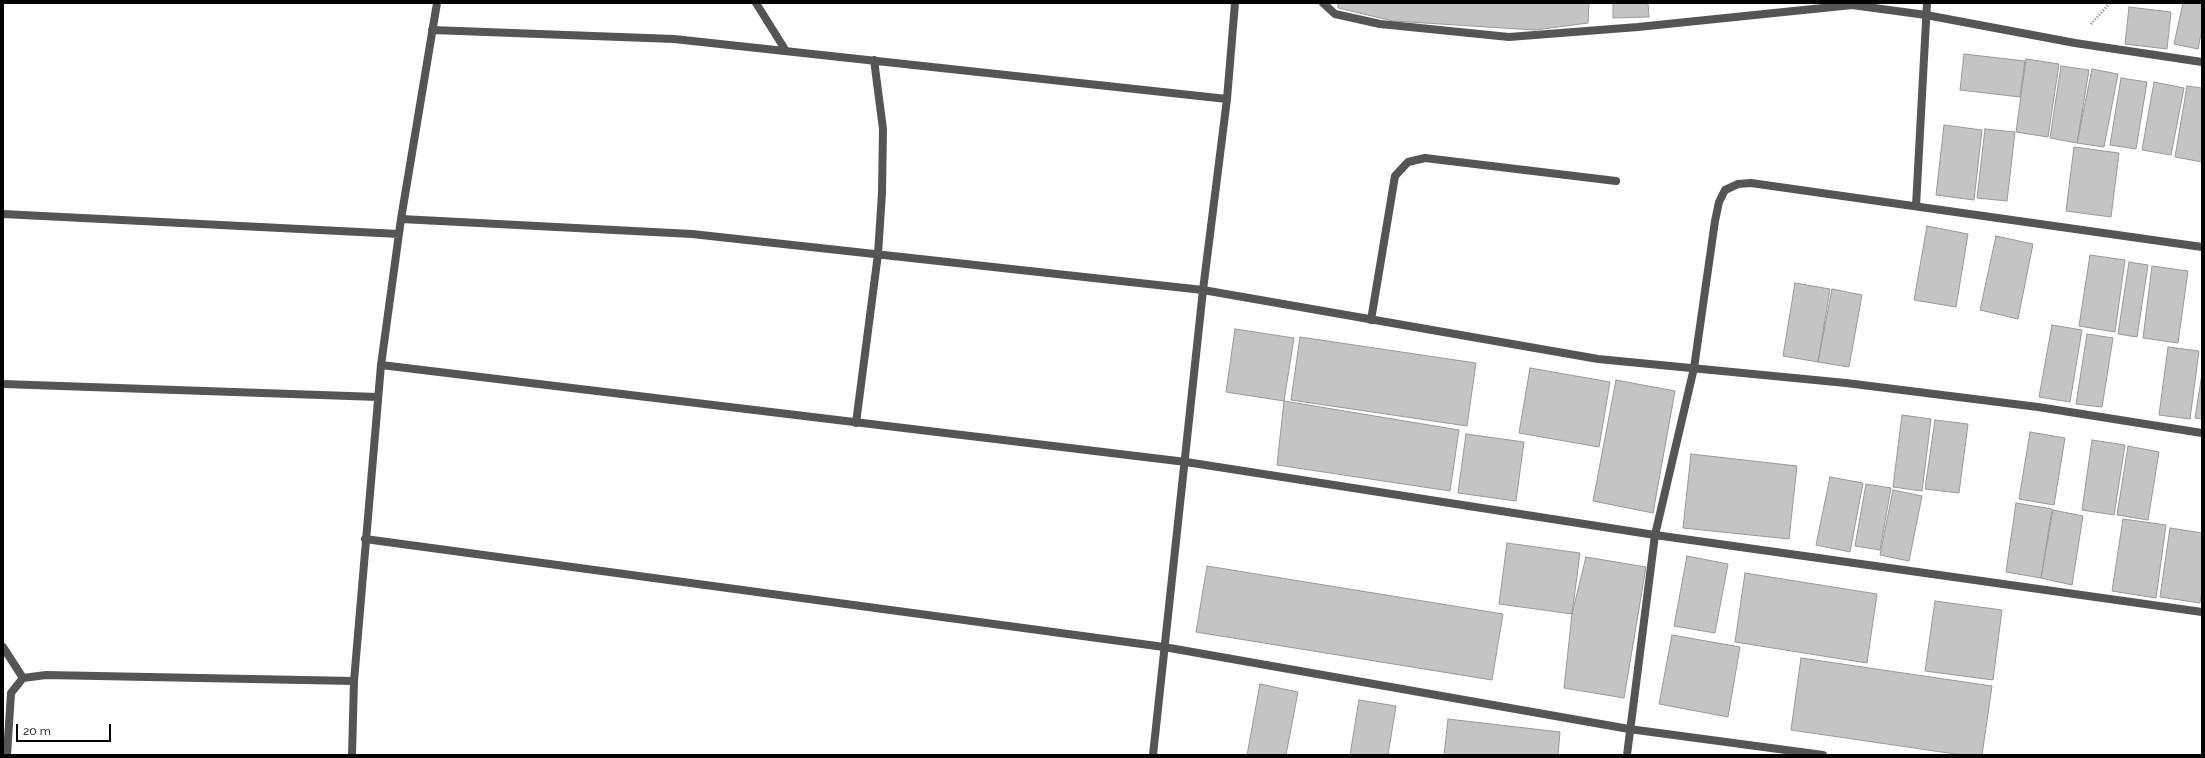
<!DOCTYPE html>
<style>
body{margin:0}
#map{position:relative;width:2205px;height:758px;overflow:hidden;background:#fff;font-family:Raleway,sans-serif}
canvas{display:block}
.frame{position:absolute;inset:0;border:4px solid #000;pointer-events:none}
.scale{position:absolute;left:16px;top:724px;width:95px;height:18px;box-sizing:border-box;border:2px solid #000;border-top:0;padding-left:5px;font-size:12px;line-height:14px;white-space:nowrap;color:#000;-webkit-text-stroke:3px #fff;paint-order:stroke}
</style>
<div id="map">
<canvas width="2205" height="758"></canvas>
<div class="frame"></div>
<div class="scale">20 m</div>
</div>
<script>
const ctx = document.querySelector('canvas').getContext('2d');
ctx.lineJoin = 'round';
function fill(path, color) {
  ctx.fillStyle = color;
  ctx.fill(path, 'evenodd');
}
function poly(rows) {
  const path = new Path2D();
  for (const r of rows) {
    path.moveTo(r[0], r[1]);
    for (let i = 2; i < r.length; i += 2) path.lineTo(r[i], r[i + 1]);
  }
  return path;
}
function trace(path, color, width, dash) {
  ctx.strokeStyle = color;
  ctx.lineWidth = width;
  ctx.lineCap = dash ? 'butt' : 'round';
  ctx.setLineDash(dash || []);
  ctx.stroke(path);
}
const building = poly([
 [1338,3,1589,3,1588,23,1535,30,1393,21,1338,8,1338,3],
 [1613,3,1648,3,1649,17,1613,18,1613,3],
 [2183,3,2202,3,2202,29,2198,49,2174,44,2183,3],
 [2129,7,2171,12,2167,49,2125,44,2129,7],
 [1964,54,2025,61,2020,97,1960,90,1964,54],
 [2026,59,2059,64,2048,137,2016,132,2026,59],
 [2061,66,2089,70,2077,143,2050,138,2061,66],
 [2092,69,2118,74,2104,147,2077,143,2092,69],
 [2121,78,2147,82,2136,149,2110,145,2121,78],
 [2154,82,2184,88,2171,155,2142,150,2154,82],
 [2187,86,2202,88,2202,162,2175,157,2187,86],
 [1944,125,1982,130,1974,200,1936,195,1944,125],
 [1985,129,2015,132,2007,201,1977,198,1985,129],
 [2074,147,2119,153,2111,217,2066,211,2074,147],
 [1927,226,1968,234,1956,307,1914,300,1927,226],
 [1996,236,2033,244,2018,319,1980,310,1996,236],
 [2090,255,2125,260,2115,332,2079,326,2090,255],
 [2129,262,2148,265,2137,337,2118,334,2129,262],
 [2152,266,2188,271,2178,343,2143,338,2152,266],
 [1795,283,1830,289,1818,362,1783,356,1795,283],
 [1832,289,1862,295,1849,367,1818,362,1832,289],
 [2052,325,2082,330,2070,402,2039,397,2052,325],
 [1235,329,1294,338,1284,401,1226,392,1235,329],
 [2087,334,2113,338,2102,407,2076,404,2087,334],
 [1300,337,1476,363,1467,426,1291,400,1300,337],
 [2168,347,2199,351,2190,419,2159,415,2168,347],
 [1530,368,1610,382,1599,447,1519,433,1530,368],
 [2202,374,2202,419,2195,418,2202,374],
 [1616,380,1675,391,1653,513,1593,501,1616,380],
 [1284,401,1459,430,1450,491,1277,465,1284,401],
 [1902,415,1931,419,1922,491,1893,487,1902,415],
 [1935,420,1968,424,1959,493,1925,489,1935,420],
 [2030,432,2065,438,2054,505,2019,499,2030,432],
 [1466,434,1524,442,1516,501,1458,493,1466,434],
 [2092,440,2125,445,2114,515,2082,510,2092,440],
 [2128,446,2159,452,2148,520,2117,515,2128,446],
 [1691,454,1797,466,1789,539,1683,528,1691,454],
 [1830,477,1863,483,1850,552,1816,545,1830,477],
 [1866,484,1891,488,1880,550,1855,546,1866,484],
 [1893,490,1922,496,1909,561,1880,555,1893,490],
 [2016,503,2052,509,2041,578,2006,572,2016,503],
 [2053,510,2083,516,2072,585,2041,578,2053,510],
 [2123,519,2166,525,2156,598,2112,591,2123,519],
 [2170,528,2202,533,2202,590,2200,603,2160,597,2170,528],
 [1507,543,1580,553,1572,614,1499,604,1507,543],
 [1687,556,1728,564,1715,633,1674,626,1687,556],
 [1586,557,1646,567,1624,698,1564,688,1572,614,1586,557],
 [1207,566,1503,614,1492,680,1196,632,1207,566],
 [1745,573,1877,594,1867,663,1735,642,1745,573],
 [1935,601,2002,610,1993,680,1925,671,1935,601],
 [1672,635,1740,647,1728,717,1659,704,1672,635],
 [1801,658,1992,686,1982,755,1962,755,1791,730,1801,658],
 [1260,684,1298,692,1286,755,1247,755,1260,684],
 [1359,700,1396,706,1388,755,1350,755,1359,700],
 [1448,719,1560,732,1558,755,1444,755,1448,719]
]);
const path = poly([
 [2091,24,2110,3]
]);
const street = poly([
 [756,3,786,51],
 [1323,3,1335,14,1380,24,1509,37,1638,27,1852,5,1926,15,2075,43,2202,62],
 [432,30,674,39,1227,99],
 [1916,206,1927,3],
 [3,214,399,234],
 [401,219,692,234,1203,290,1598,359,1846,383,2038,407,2202,433],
 [1371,320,1395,176,1408,162,1425,158,1616,181],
 [381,365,1186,462,1655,535,2202,612],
 [3,384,378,397],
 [856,423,878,254,882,193,883,129,874,60],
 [365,539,1164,647,1629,729,1823,755],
 [3,647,23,678],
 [7,755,11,693,23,678,46,675,354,681],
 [352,755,354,681,381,365,401,219,437,3],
 [1153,755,1203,290,1227,99,1235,3],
 [1627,755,1655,535,1694,368,1715,221,1719,202,1725,190,1738,184,1751,183,2202,247]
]);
fill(building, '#c4c4c4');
trace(building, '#999', 1);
trace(path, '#777', 2.5, [1, 2]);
trace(street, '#555', 8);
</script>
